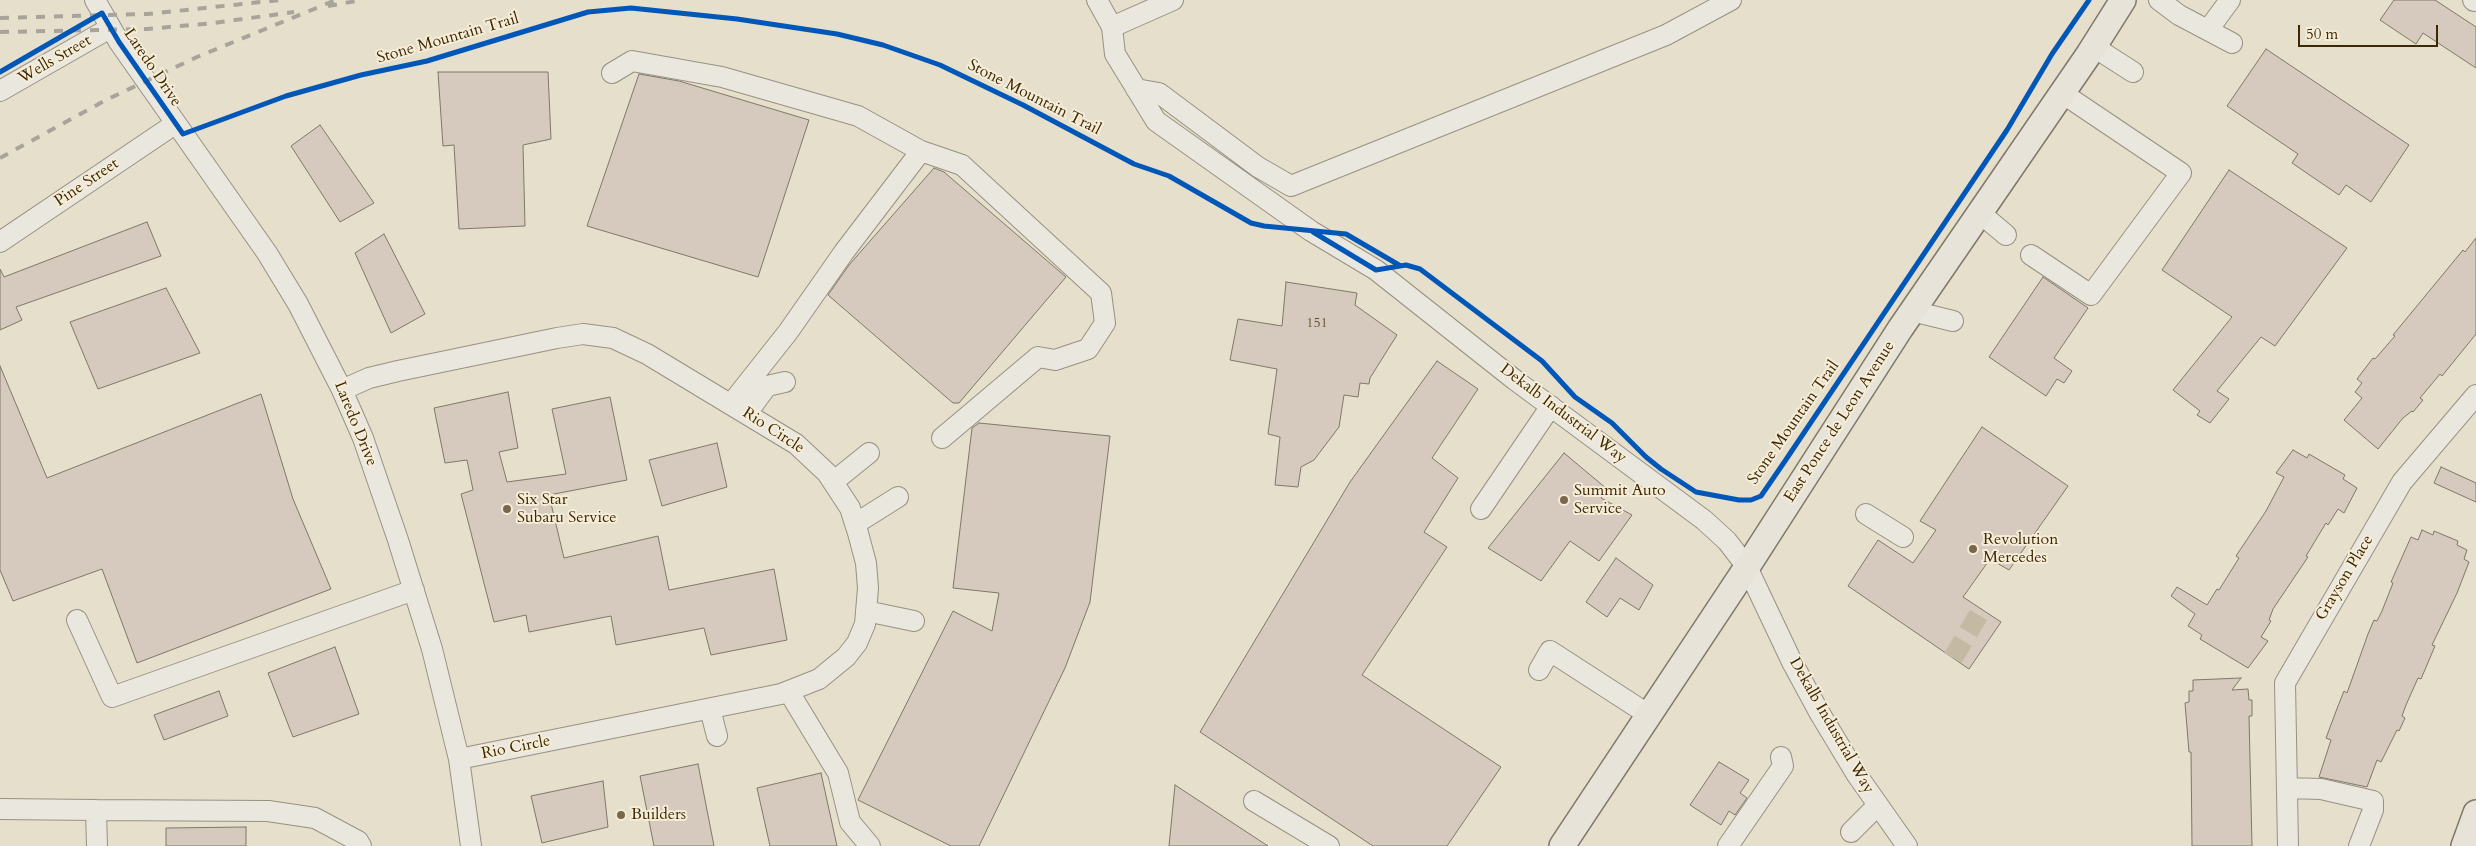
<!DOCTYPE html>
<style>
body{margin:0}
#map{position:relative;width:2476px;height:846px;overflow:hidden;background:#e6dfcc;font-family:Cardo,serif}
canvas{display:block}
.scale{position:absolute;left:2298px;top:25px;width:140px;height:22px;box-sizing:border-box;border:2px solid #3d2705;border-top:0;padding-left:6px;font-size:15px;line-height:18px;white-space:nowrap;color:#3d2705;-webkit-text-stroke:4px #f5edd7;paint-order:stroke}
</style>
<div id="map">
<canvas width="2476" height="846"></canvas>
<div class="scale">50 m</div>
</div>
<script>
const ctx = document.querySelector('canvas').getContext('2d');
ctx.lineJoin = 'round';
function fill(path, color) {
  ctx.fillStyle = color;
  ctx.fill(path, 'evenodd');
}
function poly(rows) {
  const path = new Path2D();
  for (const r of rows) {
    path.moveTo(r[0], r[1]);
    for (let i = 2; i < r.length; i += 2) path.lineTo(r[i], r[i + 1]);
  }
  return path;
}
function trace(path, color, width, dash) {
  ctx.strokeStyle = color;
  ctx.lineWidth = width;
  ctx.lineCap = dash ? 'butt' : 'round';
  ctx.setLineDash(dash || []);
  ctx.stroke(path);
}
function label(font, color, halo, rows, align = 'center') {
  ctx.font = font + ' Cardo,serif';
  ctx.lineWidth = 4;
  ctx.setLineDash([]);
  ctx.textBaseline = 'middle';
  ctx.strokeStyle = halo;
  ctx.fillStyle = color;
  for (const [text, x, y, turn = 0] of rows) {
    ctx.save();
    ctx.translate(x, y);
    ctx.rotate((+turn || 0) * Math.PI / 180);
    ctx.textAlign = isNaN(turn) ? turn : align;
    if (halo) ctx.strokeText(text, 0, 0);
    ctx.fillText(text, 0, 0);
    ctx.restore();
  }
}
const building = poly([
 [2394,0,2435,0,2476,27,2476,68,2423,33,2416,44,2380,20,2394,0],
 [2266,49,2409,145,2371,202,2346,185,2339,195,2292,163,2298,154,2227,106,2266,49],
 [438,72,548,72,551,139,523,145,525,226,459,229,454,145,443,146,438,72],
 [639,74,679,81,809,120,758,277,587,226,639,74],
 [320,125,374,203,340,222,291,146,320,125],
 [934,168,944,172,1066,277,959,403,953,403,828,295,849,265,934,168],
 [2229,170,2347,248,2275,346,2261,337,2217,391,2229,399,2210,423,2197,415,2200,411,2173,390,2232,317,2162,270,2229,170],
 [147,222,161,256,16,307,22,320,0,330,0,269,4,277,147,222],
 [384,234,425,314,391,333,355,253,384,234],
 [2476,238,2476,334,2442,376,2440,374,2420,398,2423,400,2413,412,2412,411,2403,418,2378,449,2344,420,2362,398,2355,392,2362,383,2357,379,2373,358,2375,359,2395,336,2393,335,2463,250,2465,252,2476,238],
 [2043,277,2088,308,2054,358,2072,371,2064,383,2057,379,2046,396,1989,357,2043,277],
 [1286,282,1357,293,1355,305,1397,335,1370,378,1369,384,1360,383,1358,397,1344,395,1339,427,1314,460,1301,467,1298,487,1275,485,1280,437,1268,434,1277,369,1230,360,1238,319,1282,326,1286,282],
 [166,288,200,353,98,389,70,322,166,288],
 [1437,361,1478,389,1432,458,1458,478,1424,532,1447,547,1362,675,1501,767,1447,846,1373,846,1200,732,1350,482,1437,361],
 [0,366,47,478,261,394,293,499,331,589,137,663,102,569,13,601,0,570,0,366],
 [508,392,518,448,499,452,507,482,566,474,552,409,610,397,627,480,549,495,564,558,658,536,669,590,774,569,787,640,711,655,704,628,616,645,611,616,529,632,526,615,494,622,461,494,473,490,467,460,445,463,434,408,508,392],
 [979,423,1110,436,1090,602,1065,668,979,846,951,846,858,800,953,611,992,631,999,593,953,588,972,428,979,423],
 [1982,427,2068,486,2009,570,1990,559,1963,597,2001,622,1969,669,1848,586,1878,540,1913,563,1936,530,1920,521,1982,427],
 [717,443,727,487,662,506,649,460,717,443],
 [2293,450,2307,458,2309,454,2345,475,2343,479,2357,488,2344,513,2338,509,2328,525,2326,523,2306,556,2308,557,2273,609,2269,620,2271,621,2261,637,2268,641,2248,668,2200,639,2202,635,2188,626,2195,614,2171,596,2177,587,2207,605,2217,589,2219,590,2239,558,2236,556,2266,511,2284,477,2276,473,2293,450],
 [1564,453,1607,489,1601,498,1632,515,1599,561,1570,541,1541,581,1488,548,1564,453],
 [2441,467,2476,483,2476,502,2434,483,2441,467],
 [2422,530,2433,535,2434,531,2458,541,2457,545,2467,550,2464,559,2469,562,2457,593,2432,645,2435,646,2421,679,2418,678,2406,705,2402,716,2405,718,2399,731,2397,730,2381,762,2377,760,2367,787,2319,777,2331,740,2326,738,2338,706,2344,691,2347,693,2368,634,2374,620,2377,621,2382,611,2393,583,2391,582,2411,537,2418,540,2422,530],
 [1616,558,1653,585,1639,610,1620,598,1607,617,1586,602,1616,558],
 [335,647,359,714,293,737,268,673,335,647],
 [2241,678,2232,690,2248,689,2249,700,2252,700,2252,716,2249,716,2252,846,2192,846,2191,752,2189,752,2185,703,2189,702,2189,691,2193,691,2193,680,2241,678],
 [219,691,228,716,164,740,154,715,219,691],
 [1719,762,1749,780,1740,793,1747,798,1735,815,1729,811,1721,825,1690,805,1719,762],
 [698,764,714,846,654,846,640,776,698,764],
 [821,773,837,846,770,846,757,788,821,773],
 [603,781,608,827,542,843,531,796,603,781],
 [1175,785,1268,846,1169,846,1175,785],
 [246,827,246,846,166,846,166,828,246,827]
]);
const minorTunnel = poly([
 [1953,658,1982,609]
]);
const minor = poly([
 [95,0,119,42,267,253,298,304,342,390,363,438,398,540,432,649,459,759,471,846],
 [1097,0,1112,27],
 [1173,0,1112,27,1115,54,1156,121,1311,231,1376,270,1515,380,1704,520,1727,541,1747,567,1792,662,1819,712,1857,775,1907,846],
 [2159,0,2179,15,2232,43],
 [2473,0,2474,1],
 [2208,30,2230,0],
 [2094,47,2133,72],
 [612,73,632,61,722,77,858,116,921,151,844,252,788,332,731,404],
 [1136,89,1159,93,1258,167,1291,186,1666,35,1731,0],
 [0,91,110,28],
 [921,151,962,165,1101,293,1105,323,1088,349,1055,360,1038,357,942,438],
 [1980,213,2006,235],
 [0,242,175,124],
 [2031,255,2091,295,2181,173,2062,93],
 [1912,311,1953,321],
 [342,390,369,378,398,371,557,338,583,334,613,338,647,354,796,444,827,473,850,508,858,533,866,563,868,588,865,624,857,643,846,657,819,679,781,694,459,759],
 [747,413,767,386,785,382],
 [833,482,869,453],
 [1481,509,1551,406],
 [1866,514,1903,537],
 [855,524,898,497],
 [866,611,914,621],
 [77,620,112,697,414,590],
 [1539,670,1550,651,1649,715],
 [789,692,838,773,850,822,870,846],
 [710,709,717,736],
 [2288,788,2321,789,2373,801,2373,810,2359,846],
 [1254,801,1329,846],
 [0,809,96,810,97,846],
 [96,810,268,811,315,818,358,841,361,846],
 [1851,832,1878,805],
 [1728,846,1783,766,1781,757],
 [2288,846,2285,683,2402,482,2476,395]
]);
const major = poly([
 [1562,846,1747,567,1900,329,2089,54,2123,0],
 [2464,846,2476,813]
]);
const rail = poly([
 [328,6,362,0],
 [0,18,148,14,280,0],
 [0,32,147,29,214,23,294,12],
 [0,158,106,100,197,57,336,0]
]);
const cycleway = poly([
 [0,72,102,13,119,42,183,134,286,96,361,75,427,61,588,12,631,8,737,19,837,34,883,45,940,65,1023,105,1134,164,1169,176,1251,223,1264,226,1346,234,1399,265],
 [1313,232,1376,270,1406,265,1420,269,1542,361,1575,397,1612,423,1646,457,1661,469,1696,492,1739,500,1751,500,1761,496,1785,461,2007,130,2052,54,2089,0]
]);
const markers = [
 [1564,500,5,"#78674b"],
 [507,509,5,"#78674b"],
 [1973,549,5,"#78674b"],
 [621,815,5,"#78674b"]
];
const numberNames = [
 ["151",1317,324]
];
const streetNames = [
 ["Stone Mountain Trail",448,39,-16],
 ["Wells Street",55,60,-30],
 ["Laredo Drive",152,68,56],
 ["Stone Mountain Trail",1034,98,27],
 ["Pine Street",87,183,-34],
 ["Dekalb Industrial Way",1563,414,37],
 ["East Ponce de Leon Avenue",1840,422,-57],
 ["Stone Mountain Trail",1794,423,-55],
 ["Laredo Drive",355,424,68],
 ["Rio Circle",773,431,33],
 ["Grayson Place",2345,578,-59],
 ["Dekalb Industrial Way",1831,726,60],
 ["Rio Circle",516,748,-11]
];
const poiNames = [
 ["Summit Auto",1574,491],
 ["Service",1574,509],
 ["Six Star",517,500],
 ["Subaru Service",517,518],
 ["Revolution",1983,540],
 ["Mercedes",1983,558],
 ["Builders",631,815]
];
fill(building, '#d6c9bd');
trace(building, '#7f7868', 1);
trace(minorTunnel, '#c4baa4', 20, [20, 10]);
trace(minor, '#989182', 22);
trace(major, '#7f7868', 28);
trace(minor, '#eae7de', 20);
trace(major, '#e7e3d9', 25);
trace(rail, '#a9a499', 4, [9, 9]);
trace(cycleway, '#0057b8', 5);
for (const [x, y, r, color] of markers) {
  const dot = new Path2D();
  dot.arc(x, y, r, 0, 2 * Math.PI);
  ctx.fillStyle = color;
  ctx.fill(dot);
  trace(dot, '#f5edd7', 2);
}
label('14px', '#635033', null, numberNames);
label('16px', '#3d2705', '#f5edd7', streetNames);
label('16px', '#3d2705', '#f5edd7', poiNames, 'left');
</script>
